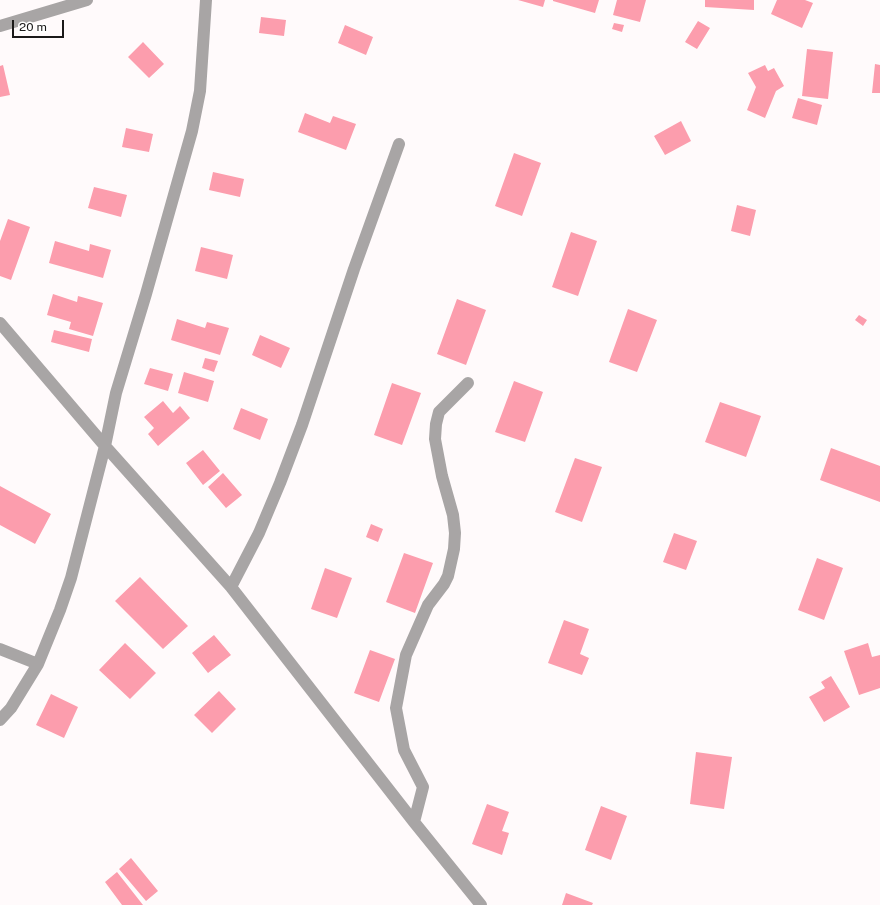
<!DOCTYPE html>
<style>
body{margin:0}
#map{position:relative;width:880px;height:905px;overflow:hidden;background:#fffafb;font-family:"Public Sans",sans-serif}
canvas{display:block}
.scale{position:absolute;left:12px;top:20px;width:52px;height:18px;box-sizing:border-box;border:2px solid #1b1919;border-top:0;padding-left:5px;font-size:12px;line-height:14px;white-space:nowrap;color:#1b1919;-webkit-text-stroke:3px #fff;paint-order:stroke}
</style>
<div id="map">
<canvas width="880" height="905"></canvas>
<div class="scale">20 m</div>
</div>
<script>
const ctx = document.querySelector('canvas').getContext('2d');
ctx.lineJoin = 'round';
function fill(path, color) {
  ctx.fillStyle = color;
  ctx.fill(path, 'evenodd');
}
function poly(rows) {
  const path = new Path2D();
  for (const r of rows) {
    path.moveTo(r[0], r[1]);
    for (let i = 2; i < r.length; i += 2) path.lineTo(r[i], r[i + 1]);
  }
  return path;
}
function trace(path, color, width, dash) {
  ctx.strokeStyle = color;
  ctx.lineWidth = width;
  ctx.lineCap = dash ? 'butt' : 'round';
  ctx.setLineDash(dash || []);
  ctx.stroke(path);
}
const building = poly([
 [518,0,545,0,543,7],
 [553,0,599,0,595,13,553,1],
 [617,0,646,0,640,22,613,15],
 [705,0,754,0,754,10,705,7],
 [777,0,805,0,813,3,802,28,771,14],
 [261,17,286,20,284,36,259,33],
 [698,21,710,28,697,49,685,42],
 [614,23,624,25,622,32,612,29],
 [345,25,373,37,366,55,338,43],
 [143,42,164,64,149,78,128,57],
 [807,49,833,52,828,99,802,96],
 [875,64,880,65,880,93,872,93],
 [3,65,10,95,0,97,0,66],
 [765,65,768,71,774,68,784,86,776,91,765,118,747,110,756,87,748,73],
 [798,98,822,105,817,125,792,118],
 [305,113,330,123,333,116,356,124,346,150,298,132],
 [681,121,691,141,665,155,654,136],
 [126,128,153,134,149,152,122,147],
 [514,153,541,163,522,216,495,206],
 [213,172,244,179,240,197,209,190],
 [94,187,127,195,121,217,88,208],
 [737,205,756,210,750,236,731,231],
 [8,219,30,227,11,280,0,276,0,241],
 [571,232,597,241,578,296,552,287],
 [55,241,89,251,90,244,111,250,103,278,49,263],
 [201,247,233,255,227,279,195,271],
 [53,294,77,302,78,296,103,303,93,336,69,329,71,322,47,315],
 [457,299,486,310,466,365,437,354],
 [628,309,657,320,637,372,609,362],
 [859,315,867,320,863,326,855,320],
 [177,319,205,328,207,322,229,328,220,355,171,340],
 [54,330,92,339,89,352,51,342],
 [260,335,290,348,281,368,252,355],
 [205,358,218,361,214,372,202,368],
 [150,368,173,374,168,391,144,384],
 [184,372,214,381,208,402,178,393],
 [514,381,543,392,525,442,495,432],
 [392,383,421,393,402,445,374,435],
 [163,401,173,413,180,406,190,418,158,446,148,434,154,428,144,417],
 [720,402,761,416,746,457,705,442],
 [241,408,268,419,260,440,233,429],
 [831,448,880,466,880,502,820,480],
 [203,450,220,471,203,485,186,463],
 [575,458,602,467,582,522,555,512],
 [223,473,242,495,226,508,208,487],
 [0,486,51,514,35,544,0,525],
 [371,524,383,529,378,542,366,537],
 [674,533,697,541,686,570,663,562],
 [404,553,433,563,415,613,386,602],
 [817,558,843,568,824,620,798,610],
 [325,568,352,578,337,618,311,609],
 [140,577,188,626,163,649,115,601],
 [564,620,589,629,580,654,589,658,582,675,548,663],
 [214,635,231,655,208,673,192,653],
 [125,643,156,673,130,699,99,670],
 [868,643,872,657,880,655,880,688,859,695,844,651],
 [370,650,395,659,379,702,354,693],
 [831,676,850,707,824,722,809,697,825,688,821,682],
 [219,691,236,709,212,733,194,715],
 [51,694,78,707,64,738,36,725],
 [696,752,732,757,724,809,690,804],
 [487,804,509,812,502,831,509,833,502,855,472,844],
 [601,806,627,816,611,860,585,850],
 [131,858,158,891,146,901,119,869],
 [117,872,143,905,122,905,105,882],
 [566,893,593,903,592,905,562,905]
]);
const street = poly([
 [0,26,87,0],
 [0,323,105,446,231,587,414,822,481,905],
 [231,587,259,533,280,483,302,425,354,269,399,144],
 [0,649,38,664],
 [0,720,11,708,38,664,60,610,71,578,105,446,116,393,146,294,192,131,200,91,206,0],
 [414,822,423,787,404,750,396,708,406,655,428,605,444,584,448,576,454,549,455,533,453,515,442,476,435,439,436,424,439,412,468,383]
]);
fill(building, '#fc9dad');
trace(street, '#a8a5a5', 12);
</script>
